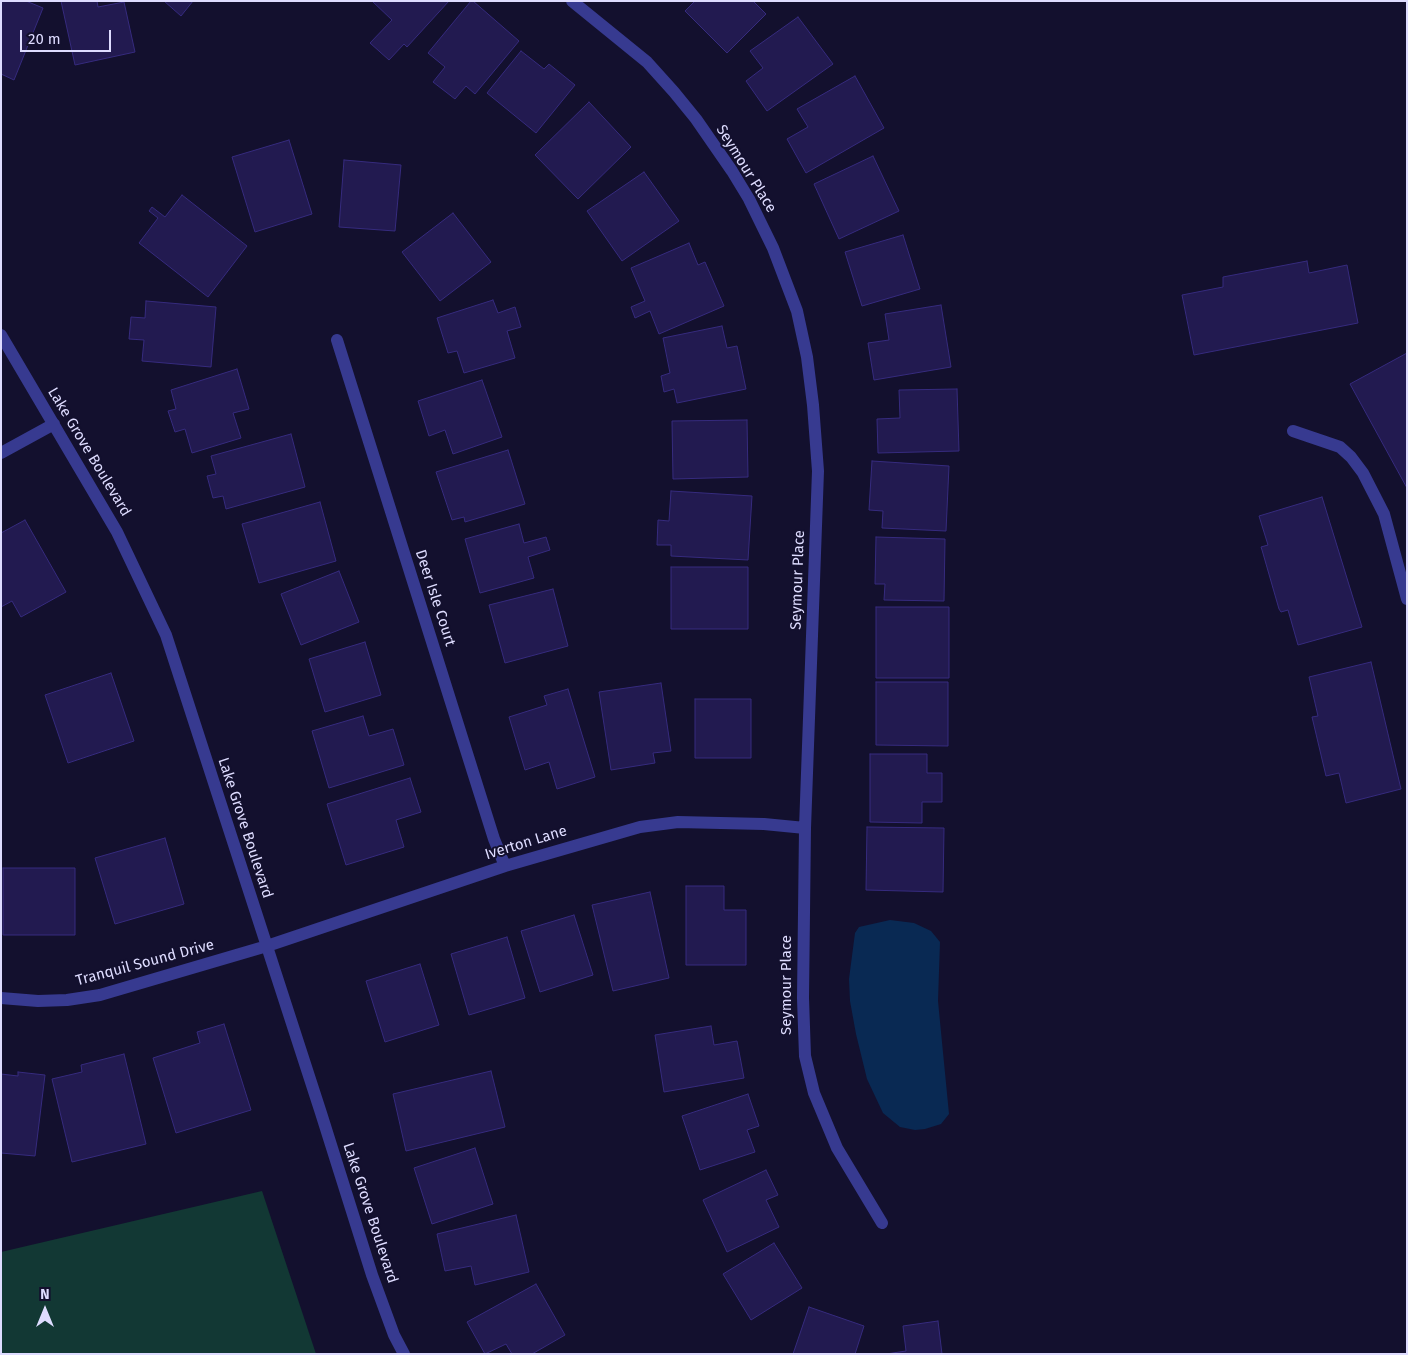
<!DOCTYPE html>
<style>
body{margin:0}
#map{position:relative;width:1408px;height:1355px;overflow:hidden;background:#13102e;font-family:"Fira Sans",sans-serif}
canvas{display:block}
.frame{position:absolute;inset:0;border:2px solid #dedcff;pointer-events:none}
.north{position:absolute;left:20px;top:1285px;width:50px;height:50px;-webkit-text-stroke:4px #13102e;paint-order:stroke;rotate:0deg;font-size:14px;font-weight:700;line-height:20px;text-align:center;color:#dedcff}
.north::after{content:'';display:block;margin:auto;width:18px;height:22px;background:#dedcff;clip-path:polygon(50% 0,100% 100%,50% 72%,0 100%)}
.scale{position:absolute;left:20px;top:30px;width:91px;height:22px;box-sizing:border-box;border:2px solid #dedcff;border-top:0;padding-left:6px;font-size:15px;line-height:18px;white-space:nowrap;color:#dedcff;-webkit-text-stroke:4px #13102e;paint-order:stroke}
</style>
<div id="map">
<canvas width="1408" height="1355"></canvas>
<div class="frame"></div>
<div class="north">N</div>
<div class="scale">20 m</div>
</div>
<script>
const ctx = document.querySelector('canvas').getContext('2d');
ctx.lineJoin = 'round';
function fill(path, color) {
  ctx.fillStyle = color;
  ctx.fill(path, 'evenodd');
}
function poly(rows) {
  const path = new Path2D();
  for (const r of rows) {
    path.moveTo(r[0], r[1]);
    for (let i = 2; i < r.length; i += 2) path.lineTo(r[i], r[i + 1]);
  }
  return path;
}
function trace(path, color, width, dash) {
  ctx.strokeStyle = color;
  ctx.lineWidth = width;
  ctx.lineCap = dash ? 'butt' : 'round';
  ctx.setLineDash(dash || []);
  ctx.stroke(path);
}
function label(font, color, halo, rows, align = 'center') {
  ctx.font = font + ' "Fira Sans",sans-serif';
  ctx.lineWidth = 4;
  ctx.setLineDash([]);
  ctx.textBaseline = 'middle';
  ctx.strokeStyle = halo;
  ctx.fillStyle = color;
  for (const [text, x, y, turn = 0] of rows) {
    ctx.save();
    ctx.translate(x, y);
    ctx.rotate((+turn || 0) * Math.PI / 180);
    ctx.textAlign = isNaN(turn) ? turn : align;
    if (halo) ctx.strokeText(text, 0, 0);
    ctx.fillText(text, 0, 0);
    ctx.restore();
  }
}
const green = poly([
 [262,1191,316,1354,1,1354,1,1252]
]);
const water = poly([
 [890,920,914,923,931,931,940,942,938,1001,949,1114,941,1124,925,1129,915,1130,900,1127,883,1113,867,1079,856,1034,850,1001,849,979,855,933,859,927]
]);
const building = poly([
 [1,1,26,1,43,8,14,80,1,74,1,1],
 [61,1,97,1,98,7,124,2,135,52,75,65,61,1],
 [164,1,193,1,181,16,164,1],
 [372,1,449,1,407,47,404,44,389,60,370,43,392,20,372,1],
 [471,1,473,1,519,41,475,94,466,86,455,99,433,82,445,67,428,53,471,1],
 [695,1,753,1,766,14,727,53,685,11,695,1],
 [798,17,833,64,767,111,746,81,763,68,750,51,798,17],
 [521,51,544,69,549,64,575,85,536,133,487,93,521,51],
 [855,76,884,128,806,173,787,139,808,127,797,109,855,76],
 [589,102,631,147,578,199,535,155,589,102],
 [289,140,312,214,255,232,232,157,289,140],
 [873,156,899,211,839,239,814,184,873,156],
 [344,160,401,165,395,231,339,227,344,160],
 [644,172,679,221,622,261,587,211,644,172],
 [182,195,247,246,208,297,139,243,158,218,149,211,152,207,165,217,182,195],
 [453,213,491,262,440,301,402,252,453,213],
 [903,235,920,289,862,306,845,252,903,235],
 [689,243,698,265,705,262,724,306,659,334,650,311,635,318,631,307,645,301,631,268,689,243],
 [1307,261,1309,273,1347,265,1358,323,1194,355,1182,295,1223,287,1223,277,1307,261],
 [493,300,498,313,515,307,521,327,507,331,515,358,464,373,457,351,448,353,437,318,493,300],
 [146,301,216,307,211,367,142,361,144,340,129,339,131,317,145,318,146,301],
 [941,305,951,367,874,380,868,343,889,340,885,314,941,305],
 [722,326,727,348,737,346,746,389,677,403,674,389,664,392,661,376,670,373,663,338,722,326],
 [1407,353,1407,488,1350,384,1407,353],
 [237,369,249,409,233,413,241,438,192,453,185,429,175,432,168,411,176,409,171,390,237,369],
 [482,380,502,437,453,454,445,430,429,436,418,401,482,380],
 [957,389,959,451,878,453,877,419,900,418,899,390,957,389],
 [747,420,748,477,673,479,672,421,747,420],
 [291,434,305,487,226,509,223,496,213,498,207,476,216,474,211,456,291,434],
 [508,450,525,504,465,522,464,517,452,520,436,472,508,450],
 [872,461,949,466,946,531,882,528,883,511,869,510,872,461],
 [671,491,752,496,748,560,671,556,671,545,657,545,658,520,669,521,671,491],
 [1322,497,1362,627,1298,645,1288,610,1281,612,1279,609,1262,550,1261,547,1268,545,1259,516,1322,497],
 [320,502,336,561,259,583,242,524,320,502],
 [25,520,66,592,21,617,12,601,1,607,1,533,25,520],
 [519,524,524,543,546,537,550,550,528,557,534,578,480,593,465,539,519,524],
 [876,537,945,539,944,601,884,600,885,584,875,584,876,537],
 [671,567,748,567,748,629,671,629,671,567],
 [339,571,359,622,301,645,281,594,339,571],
 [553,589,568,646,505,663,489,605,553,589],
 [876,607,949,607,949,678,876,678,876,607],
 [365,642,381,695,325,712,309,659,365,642],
 [1371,662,1401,789,1346,803,1339,773,1326,776,1312,717,1318,716,1309,677,1371,662],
 [111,673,134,741,68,763,45,695,111,673],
 [876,682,948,682,948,746,876,745,876,682],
 [661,683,671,751,653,753,655,763,611,770,599,692,661,683],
 [568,689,595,777,557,789,549,762,525,770,509,717,547,705,544,696,568,689],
 [695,699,751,699,751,758,695,758,695,699],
 [363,716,369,736,393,729,404,765,329,788,312,731,363,716],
 [870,754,927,754,927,773,942,773,942,802,922,802,922,823,870,822,870,754],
 [410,778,421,812,396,820,404,847,346,865,327,804,410,778],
 [867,827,944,828,943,892,866,890,867,827],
 [165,838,184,904,115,924,95,858,165,838],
 [3,868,75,868,75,935,3,935,3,868],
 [686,886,724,886,724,910,746,910,746,965,686,965,686,886],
 [650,892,669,978,613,991,592,905,650,892],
 [574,915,593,975,540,992,521,931,574,915],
 [507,937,525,998,469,1015,451,954,507,937],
 [420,964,439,1025,385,1042,366,981,420,964],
 [224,1024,251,1110,176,1133,153,1058,200,1043,197,1032,224,1024],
 [711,1026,714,1045,737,1041,744,1078,664,1092,655,1035,711,1026],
 [124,1054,146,1144,72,1162,52,1079,82,1072,81,1065,124,1054],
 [491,1071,505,1127,406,1151,393,1094,491,1071],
 [18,1072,45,1075,35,1156,1,1153,1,1074,18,1076,18,1072],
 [748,1094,759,1126,747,1130,755,1152,700,1170,682,1116,748,1094],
 [475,1148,493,1204,432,1224,414,1168,475,1148],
 [766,1170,778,1195,766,1200,779,1227,727,1252,703,1200,766,1170],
 [516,1215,529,1272,475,1285,471,1266,445,1271,437,1234,516,1215],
 [774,1243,802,1288,751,1320,723,1274,774,1243],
 [536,1284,565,1335,532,1354,512,1354,506,1344,485,1354,467,1322,536,1284],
 [809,1307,864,1326,855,1354,793,1354,809,1307],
 [938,1321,942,1354,886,1354,906,1351,903,1326,938,1321]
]);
const minor = poly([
 [572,1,647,62,674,92,696,119,732,171,749,199,773,248,797,311,807,357,813,405,818,471,805,828,803,998,805,1056,814,1093,837,1148,882,1223],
 [1,335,117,532,166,635,321,1113,372,1275,394,1335,404,1354],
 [337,340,494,839,505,866],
 [1293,431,1340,447,1351,457,1363,473,1384,514,1407,599],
 [1,453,54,424],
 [1,998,38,1001,67,1000,100,995,267,946,505,866,640,827,678,822,764,824,805,828]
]);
const streetNames = [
 ["Seymour Place",746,169,58],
 ["Lake Grove Boulevard",89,452,59],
 ["Seymour Place",798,580,-88],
 ["Deer Isle Court",435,598,72],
 ["Lake Grove Boulevard",245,828,72],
 ["Iverton Lane",526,843,-17],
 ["Tranquil Sound Drive",145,963,-15],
 ["Seymour Place",787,985,-90],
 ["Lake Grove Boulevard",370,1213,72]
];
fill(green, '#123834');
fill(water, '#092953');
fill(building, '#221a50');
trace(building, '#362b7e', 1);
trace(minor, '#373a90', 12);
label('15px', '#dedcff', '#13102e', streetNames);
</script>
